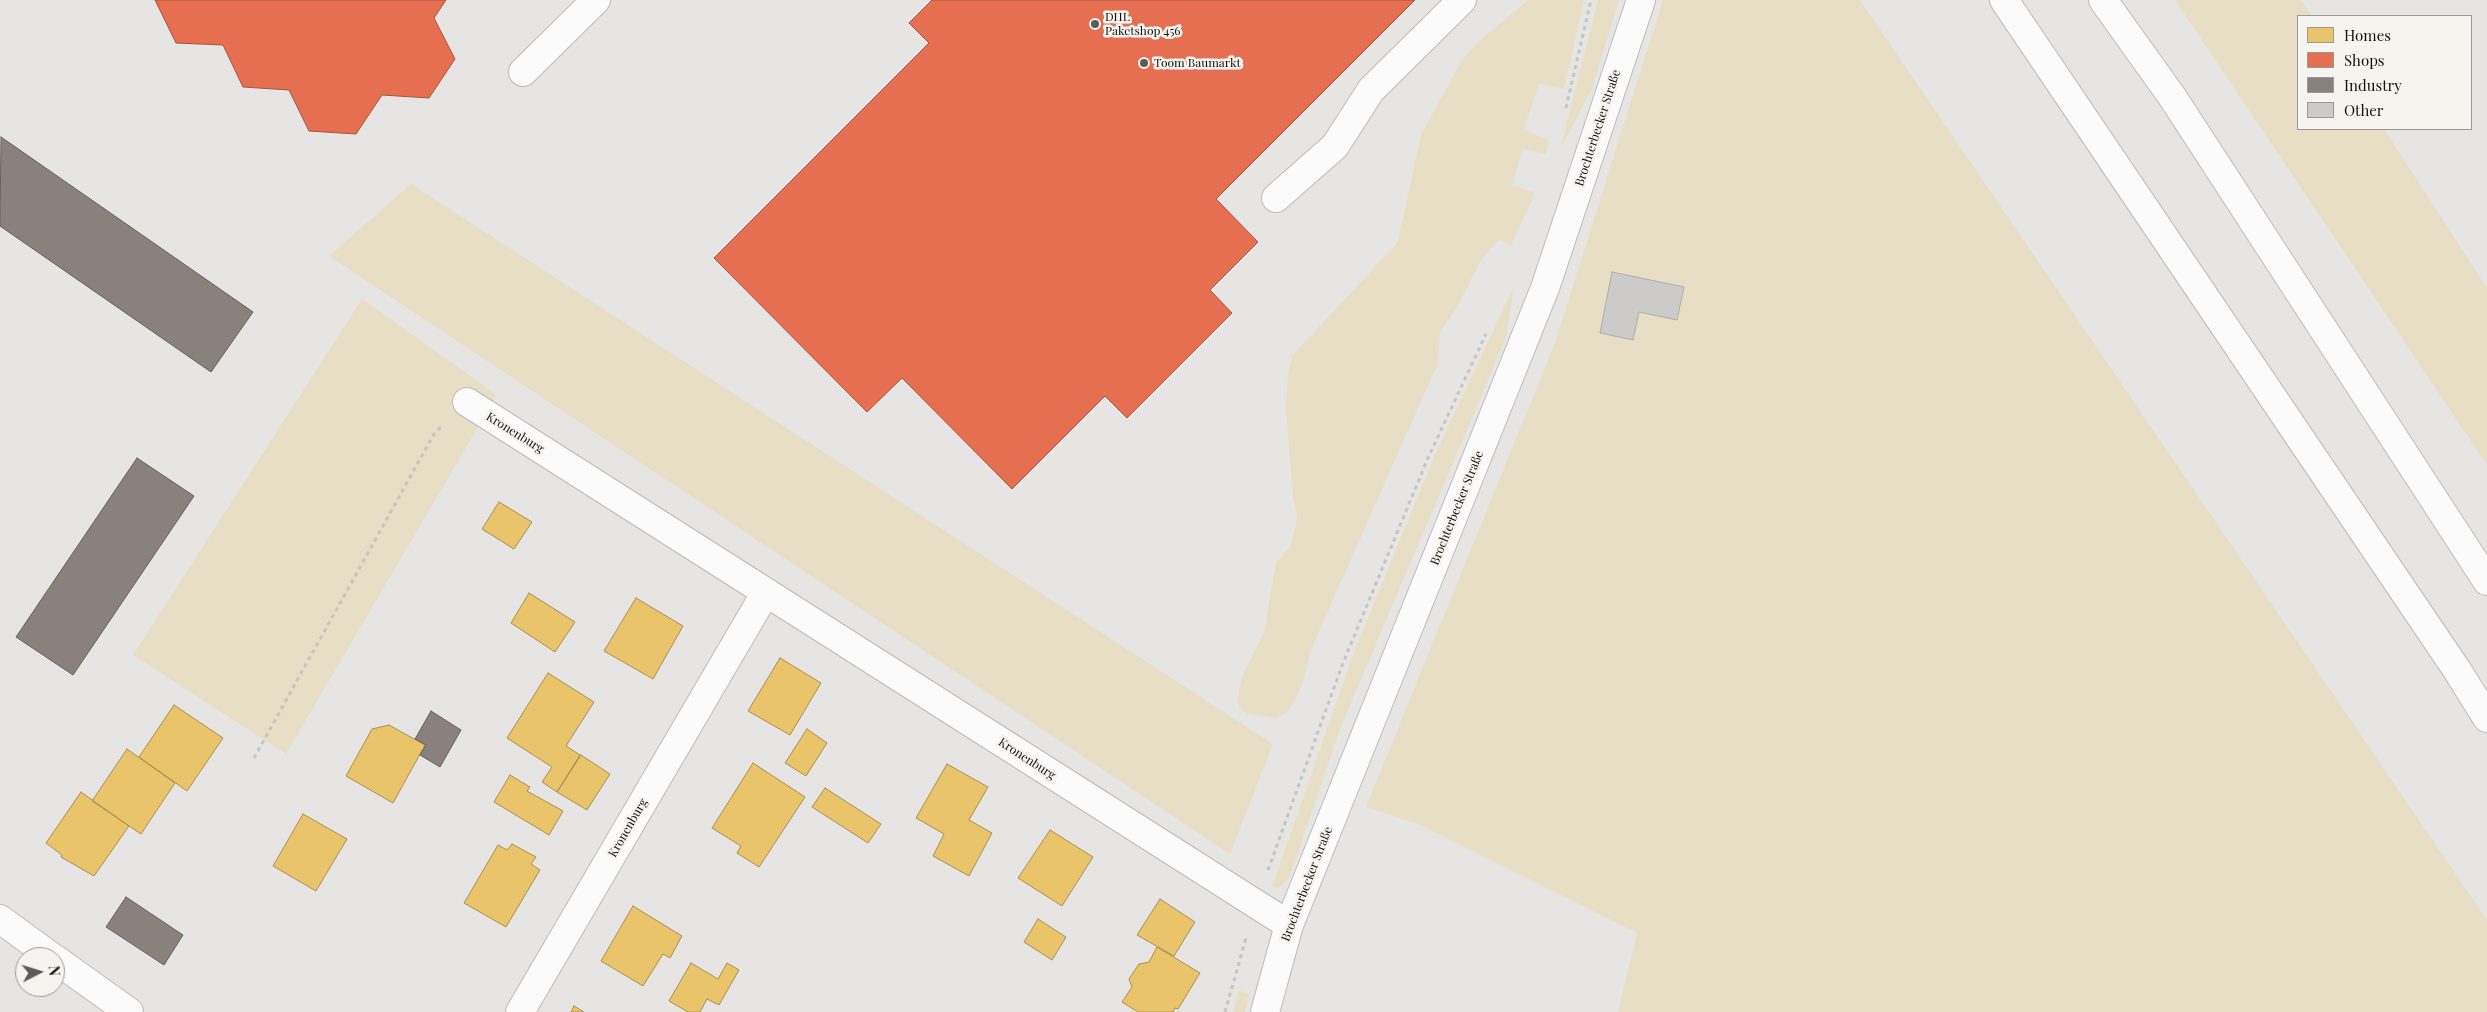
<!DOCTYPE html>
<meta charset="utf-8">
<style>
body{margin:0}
#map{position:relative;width:2487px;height:1012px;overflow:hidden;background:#e7e5e3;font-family:"Playfair Display",serif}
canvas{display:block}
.legend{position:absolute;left:2297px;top:15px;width:175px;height:115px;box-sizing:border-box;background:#f6f4ee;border:1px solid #9b9995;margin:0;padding:6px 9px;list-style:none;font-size:15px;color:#121110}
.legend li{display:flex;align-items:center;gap:10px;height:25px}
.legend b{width:25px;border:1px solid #9b9995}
.north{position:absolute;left:15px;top:947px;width:50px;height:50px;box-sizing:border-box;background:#f6f4ee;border:1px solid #9b9995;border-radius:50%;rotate:85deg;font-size:14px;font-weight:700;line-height:20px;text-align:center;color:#121110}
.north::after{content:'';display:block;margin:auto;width:18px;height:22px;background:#5d5b5a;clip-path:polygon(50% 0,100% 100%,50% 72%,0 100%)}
</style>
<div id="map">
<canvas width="2487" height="1012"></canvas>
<ul class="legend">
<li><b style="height:14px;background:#e9c46a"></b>Homes</li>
<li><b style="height:14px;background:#e76f51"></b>Shops</li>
<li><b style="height:14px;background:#8a817c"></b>Industry</li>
<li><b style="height:14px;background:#cdcbc9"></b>Other</li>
</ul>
<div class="north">N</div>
</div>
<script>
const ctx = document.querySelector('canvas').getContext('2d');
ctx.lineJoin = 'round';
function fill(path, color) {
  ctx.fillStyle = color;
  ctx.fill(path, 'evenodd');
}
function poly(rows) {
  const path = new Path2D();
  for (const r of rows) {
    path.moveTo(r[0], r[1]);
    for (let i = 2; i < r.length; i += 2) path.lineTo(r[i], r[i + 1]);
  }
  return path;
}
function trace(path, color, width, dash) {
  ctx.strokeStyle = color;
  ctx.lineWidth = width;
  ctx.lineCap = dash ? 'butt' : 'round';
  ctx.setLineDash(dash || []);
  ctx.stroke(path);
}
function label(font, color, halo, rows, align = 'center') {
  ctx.font = font + ' "Playfair Display",serif';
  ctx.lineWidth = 5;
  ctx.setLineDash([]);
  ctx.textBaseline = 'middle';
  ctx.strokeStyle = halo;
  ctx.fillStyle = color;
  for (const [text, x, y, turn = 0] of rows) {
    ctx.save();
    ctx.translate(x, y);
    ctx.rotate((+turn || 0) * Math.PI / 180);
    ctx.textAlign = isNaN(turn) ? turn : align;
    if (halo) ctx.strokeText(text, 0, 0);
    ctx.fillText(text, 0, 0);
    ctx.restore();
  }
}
const green = poly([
 [1528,0,1584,0,1564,89,1540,84,1523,130,1549,140,1546,154,1523,149,1512,185,1535,193,1511,246,1502,240,1497,241,1481,260,1457,307,1440,332,1438,363,1312,647,1303,682,1296,698,1286,713,1276,718,1248,714,1239,707,1238,701,1241,679,1264,632,1276,563,1290,547,1296,525,1297,514,1293,497,1286,411,1288,373,1292,356,1398,242,1421,135,1462,60,1478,42],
 [1598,0,1619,0,1592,89,1560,150],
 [1663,0,1860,0,2487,920,2487,1012,1618,1012,1637,933,1418,824,1366,807,1555,343],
 [2175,0,2301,0,2312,16,2298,16,2298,129,2384,129,2487,288,2487,465],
 [411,184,1273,744,1230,854,329,256],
 [1514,286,1506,338,1342,724,1289,878,1279,888,1272,887,1354,652,1435,455],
 [362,299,497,395,286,754,133,655],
 [1239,990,1250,995,1245,1012,1233,1012]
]);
const homes = poly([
 [499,502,532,522,514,549,482,529,499,502],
 [529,593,575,622,555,652,511,623,529,593],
 [636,598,683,626,653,679,604,651,636,598],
 [780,658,821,683,790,735,748,711,780,658],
 [548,673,594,702,566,746,580,755,557,792,542,782,552,767,507,738,548,673],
 [174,705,223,738,187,791,139,757,174,705],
 [389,725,425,745,393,803,346,776,372,729,389,725],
 [807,729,827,743,806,776,785,763,807,729],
 [127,749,175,783,141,834,92,801,127,749],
 [581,755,610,774,587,810,557,792,581,755],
 [753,763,805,797,759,867,737,853,741,846,712,828,753,763],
 [947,764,988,787,969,820,992,833,969,876,933,856,944,834,916,818,947,764],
 [510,775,530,787,527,791,563,811,549,835,494,802,510,775],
 [825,788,881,824,868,843,812,807,825,788],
 [81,792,129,826,94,876,61,857,62,855,46,843,81,792],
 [303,814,347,839,316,891,273,866,303,814],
 [1050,830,1093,857,1062,906,1018,878,1050,830],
 [512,844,536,857,531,864,540,870,506,927,464,903,498,845,507,850,512,844],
 [1160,899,1195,922,1174,956,1137,935,1160,899],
 [633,906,682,936,670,958,663,954,643,986,601,961,633,906],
 [1038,919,1066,937,1052,960,1024,942,1038,919],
 [1157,947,1200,973,1178,1009,1175,1008,1173,1012,1138,1012,1122,1002,1132,987,1129,979,1139,964,1149,962,1157,947],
 [691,963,718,979,727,963,739,970,719,1005,707,999,700,1012,688,1012,669,1001,691,963],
 [574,1006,584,1012,571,1012,574,1006]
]);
const shops = poly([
 [155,0,446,0,434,18,455,59,429,98,382,95,356,134,309,131,289,90,243,87,223,45,176,43,155,0],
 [932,0,1415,0,1216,199,1258,242,1210,290,1232,313,1127,418,1105,396,1012,489,902,378,867,412,714,258,929,43,909,23,932,0]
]);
const industry = poly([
 [1,137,253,312,211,372,0,226,1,137],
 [137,458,194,496,73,675,16,637,137,458],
 [431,711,461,730,440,767,420,755,426,745,415,739,431,711],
 [126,897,183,935,164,965,106,927,126,897]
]);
const building = poly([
 [1612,272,1684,287,1677,320,1639,312,1633,340,1600,333,1612,272]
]);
const path = poly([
 [1566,108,1591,0],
 [254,758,434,434,442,426],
 [1268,870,1343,663,1428,458,1486,334],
 [1225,1012,1246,938]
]);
const minor = poly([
 [523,72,596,0],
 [1276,198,1335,146,1371,90,1462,0],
 [467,402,1289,925],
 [520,1012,766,592],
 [1265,1012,1289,925,1545,288,1641,0]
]);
const major = poly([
 [0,919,52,957],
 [55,959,129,1012]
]);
const highway = poly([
 [2004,0,2457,670,2487,718],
 [2103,0,2173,98,2487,581]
]);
const markers = [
 [1095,24,5,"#5d5b5a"],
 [1144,63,5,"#5d5b5a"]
];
const poiNames = [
 ["DHL",1105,17],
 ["Paketshop 456",1105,31],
 ["Toom Baumarkt",1154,63]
];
const streetNames = [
 ["Brochterbecker Straße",1598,128,-72],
 ["Kronenburg",515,433,32],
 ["Brochterbecker Straße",1457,508,-68],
 ["Kronenburg",1027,759,33],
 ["Kronenburg",628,828,-60],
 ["Brochterbecker Straße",1307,884,-69]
];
fill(green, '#e8dec6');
fill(homes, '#e9c46a');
trace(homes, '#a88e4f', 1);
fill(shops, '#e76f51');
trace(shops, '#a7533e', 1);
fill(industry, '#8a817c');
trace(industry, '#665f5c', 1);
fill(building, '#cdcbc9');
trace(building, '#afaeac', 1);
trace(minor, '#bcbbb9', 30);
trace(major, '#bcbbb9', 30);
trace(highway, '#bcbbb9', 30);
trace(path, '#c5c5c4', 3, [4, 4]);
trace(minor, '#fbfbfb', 28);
trace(major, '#fbfbfb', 28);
trace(highway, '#fbfbfb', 28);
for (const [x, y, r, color] of markers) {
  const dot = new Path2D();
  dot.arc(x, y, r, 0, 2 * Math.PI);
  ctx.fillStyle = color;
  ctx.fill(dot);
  trace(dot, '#f6f4ee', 2);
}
label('12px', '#121110', '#f6f4ee', poiNames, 'left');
label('12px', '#121110', '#f6f4ee', streetNames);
</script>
